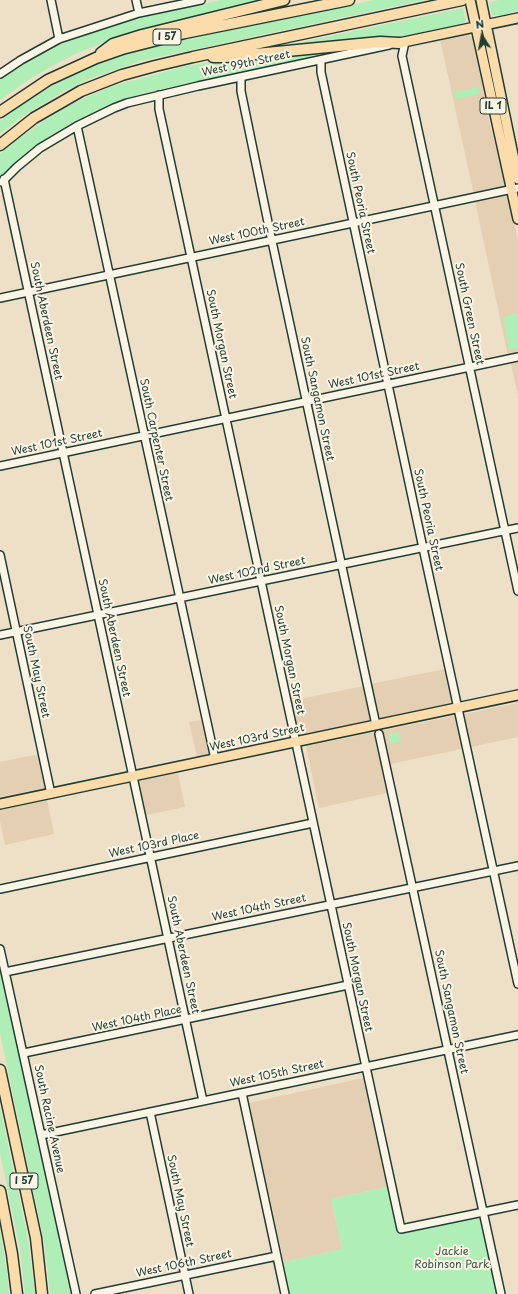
<!DOCTYPE html>
<style>
body{margin:0}
#map{position:relative;width:518px;height:1294px;overflow:hidden;background:#eedfc7;font-family:"Playpen Sans",sans-serif}
canvas{display:block}
.north{position:absolute;left:462px;top:16px;width:40px;height:40px;-webkit-text-stroke:3px #fcf5e5;paint-order:stroke;rotate:349deg;font-size:11px;font-weight:700;line-height:16px;text-align:center;color:#1f3d34}
.north::after{content:'';display:block;margin:auto;width:14px;height:18px;background:#1f3d34;clip-path:polygon(50% 0,100% 100%,50% 72%,0 100%)}
</style>
<div id="map">
<canvas width="518" height="1294"></canvas>
<div class="north">N</div>
</div>
<script>
const ctx = document.querySelector('canvas').getContext('2d');
ctx.lineJoin = 'round';
function fill(path, color) {
  ctx.fillStyle = color;
  ctx.fill(path, 'evenodd');
}
function poly(rows) {
  const path = new Path2D();
  for (const r of rows) {
    path.moveTo(r[0], r[1]);
    for (let i = 2; i < r.length; i += 2) path.lineTo(r[i], r[i + 1]);
  }
  return path;
}
function trace(path, color, width, dash) {
  ctx.strokeStyle = color;
  ctx.lineWidth = width;
  ctx.lineCap = dash ? 'butt' : 'round';
  ctx.setLineDash(dash || []);
  ctx.stroke(path);
}
function label(font, color, halo, rows, align = 'center') {
  ctx.font = font + ' "Playpen Sans",sans-serif';
  ctx.lineWidth = 4;
  ctx.setLineDash([]);
  ctx.textBaseline = 'middle';
  ctx.strokeStyle = halo;
  ctx.fillStyle = color;
  for (const [text, x, y, turn = 0] of rows) {
    ctx.save();
    ctx.translate(x, y);
    ctx.rotate((+turn || 0) * Math.PI / 180);
    ctx.textAlign = isNaN(turn) ? turn : align;
    if (halo) ctx.strokeText(text, 0, 0);
    ctx.fillText(text, 0, 0);
    ctx.restore();
  }
}
const built = poly([
 [463,34,467,34,473,39,489,121,507,188,474,195,440,39],
 [508,194,518,241,518,354,508,356,475,201],
 [518,361,518,395,511,363],
 [445,669,453,704,378,719,370,684],
 [364,686,371,721,298,736,290,701],
 [518,703,518,737,381,766,387,793,319,808,306,746],
 [201,720,209,754,197,757,189,722],
 [39,754,47,788,0,797,0,762],
 [178,773,185,807,142,816,135,782],
 [47,800,54,834,5,845,0,821,0,810],
 [363,1078,387,1187,331,1199,342,1249,284,1262,249,1103]
]);
const green = poly([
 [220,0,274,0,155,26,114,38,73,55,56,64,31,78,0,100,0,78,28,61,61,44,85,34,135,19],
 [373,0,425,0,140,61,89,79,64,91,20,118,0,134,0,121,23,103,66,78,90,67,117,57,166,44],
 [499,0,518,0,518,11,503,15,492,15,489,2],
 [463,8,466,21,464,23,400,37,292,48,292,44],
 [349,49,153,91,121,100,79,119,56,132,30,150,0,177,0,154,11,144,45,120,65,108,82,99,116,85,186,66,234,59],
 [479,87,480,94,455,99,454,92],
 [518,313,518,348,509,350,503,317],
 [399,732,401,741,391,744,389,734],
 [0,965,72,1294,50,1294,44,1241,0,1033],
 [0,1107,27,1234,35,1294,25,1294,20,1249,0,1153],
 [387,1187,398,1234,476,1218,480,1219,497,1294,290,1294,284,1262,342,1249,331,1199],
 [0,1230,7,1272,9,1294,0,1294]
]);
const minor = poly([
 [51,0,59,39],
 [136,0,139,13],
 [405,42,402,56,518,591],
 [321,60,321,72,423,548,518,984],
 [0,74,21,60,59,39,139,13,201,0],
 [241,77,241,91,270,232,376,725],
 [159,95,159,109,401,1229,518,1205],
 [77,126,215,759],
 [4,179,203,1101],
 [2,182,17,167,40,148,77,126,114,108,127,103,198,86,389,45],
 [0,298,518,188],
 [0,466,518,357],
 [0,555,51,794],
 [0,635,518,528],
 [379,734,501,1294],
 [0,889,313,823],
 [0,949,76,1294],
 [5,972,518,866],
 [24,1053,348,985],
 [242,1093,285,1294],
 [150,1112,189,1294],
 [41,1135,518,1035],
 [95,1294,277,1256]
]);
const major = poly([
 [470,0,518,219],
 [481,0,518,179],
 [399,43,518,18],
 [0,804,518,695]
]);
const highway = poly([
 [101,53,113,44,142,35,284,0],
 [213,57,225,57,380,42,399,43],
 [0,112,48,80,96,58,122,49,185,33,349,0],
 [0,145,34,118,62,102,81,91,122,75,155,66,193,57,462,0],
 [0,1070,36,1238,42,1294],
 [0,1191,12,1254,17,1294]
]);
const shields = [
 [167,37,28],
 [493,106,26],
 [24,1181,28]
];
const shieldNames = [
 ["I 57",167,37],
 ["IL 1",493,106],
 ["I 57",24,1181]
];
const streetNames = [
 ["West 99th Street",246,64,-12],
 ["South Peoria Street",360,203,78],
 ["West 100th Street",257,232,-12],
 ["South Green Street",469,314,78],
 ["South Aberdeen Street",46,321,78],
 ["South Morgan Street",221,344,78],
 ["West 101st Street",374,376,-12],
 ["South Sangamon Street",317,399,78],
 ["South Carpenter Street",156,440,78],
 ["West 101st Street",57,443,-12],
 ["South Peoria Street",428,520,78],
 ["West 102nd Street",257,571,-12],
 ["South Aberdeen Street",114,638,78],
 ["South Morgan Street",289,660,78],
 ["South May Street",36,672,78],
 ["West 103rd Street",257,738,-12],
 ["West 103rd Place",154,845,-12],
 ["West 104th Street",259,908,-12],
 ["South Aberdeen Street",183,955,78],
 ["South Morgan Street",357,977,78],
 ["South Sangamon Street",451,1012,78],
 ["West 104th Place",137,1019,-12],
 ["West 105th Street",277,1074,-12],
 ["South Racine Avenue",49,1119,78],
 ["South May Street",180,1201,78],
 ["West 106th Street",184,1264,-12]
];
const parkNames = [
 ["Jackie",452,1252],
 ["Robinson Park",452,1265]
];
fill(built, '#e5cfb2');
fill(green, '#afeeb6');
trace(minor, '#1f3d34', 10);
trace(major, '#1f3d34', 12);
trace(highway, '#1f3d34', 13);
trace(minor, '#fcf5e5', 7);
trace(major, '#fcdcab', 9);
trace(highway, '#fcdcab', 10);
for (const [x, y, w] of shields) {
  const box = new Path2D();
  box.roundRect(x - w / 2, y - 8, w, 16, 3);
  ctx.fillStyle = '#fcf5e5';
  ctx.fill(box);
  trace(box, '#1f3d34', 1);
}
label('bold 10px', '#1f3d34', null, shieldNames);
label('11px', '#1f3d34', '#fcf5e5', streetNames);
label('11px', '#355848', '#fcf5e5', parkNames);
</script>
